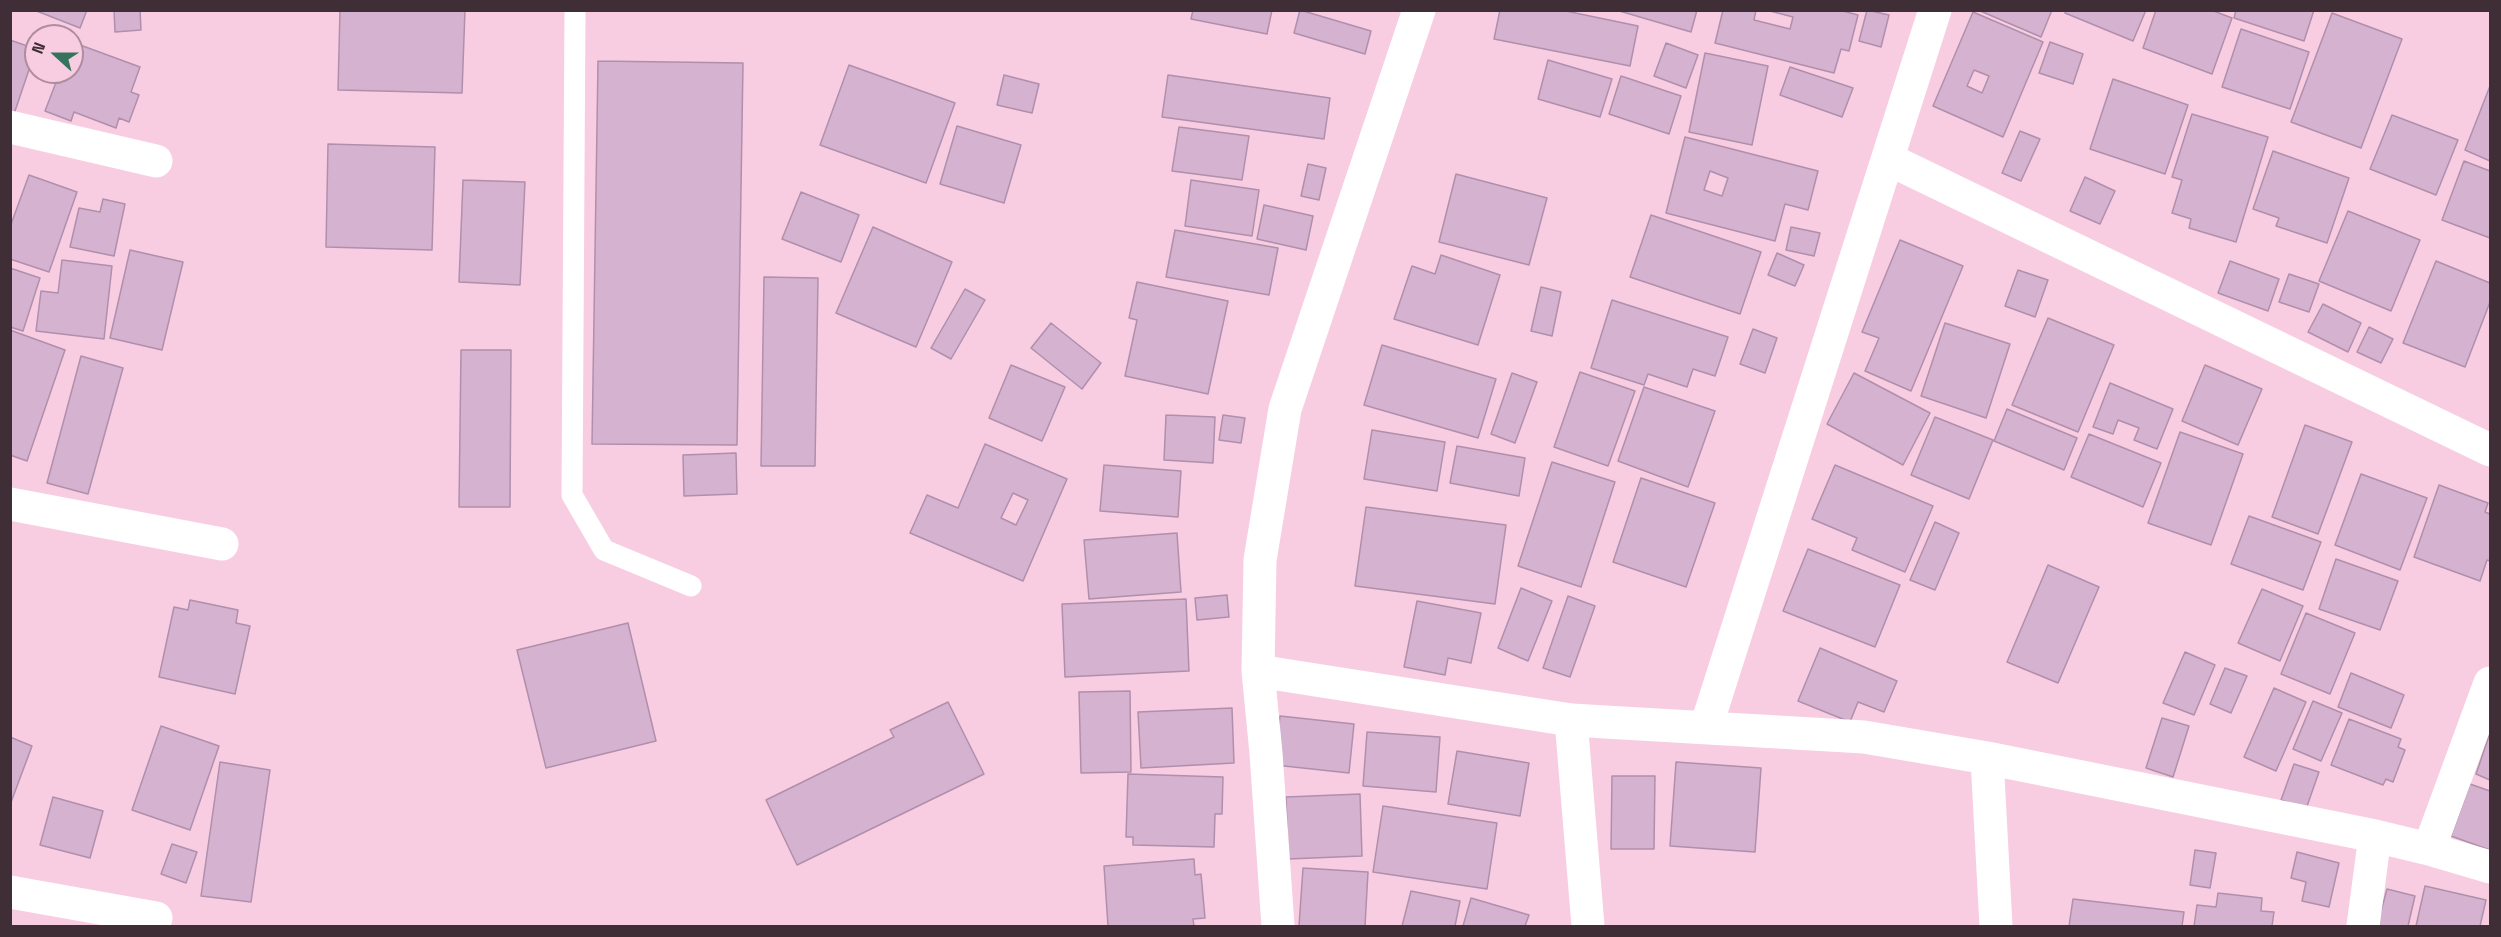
<!DOCTYPE html>
<style>
body{margin:0}
#map{position:relative;width:2501px;height:937px;overflow:hidden;background:#f9cde1;font-family:"Space Grotesk",sans-serif}
canvas{display:block}
.frame{position:absolute;inset:0;border:12px solid #3f2e35;pointer-events:none}
.north{position:absolute;left:24px;top:24px;width:60px;height:60px;box-sizing:border-box;background:#f9cde1;border:2px solid #af8d9c;border-radius:50%;rotate:291deg;font-size:16px;font-weight:700;line-height:24px;text-align:center;color:#3f2e35}
.north::after{content:'';display:block;margin:auto;width:21px;height:27px;background:#36735f;clip-path:polygon(50% 0,100% 100%,50% 72%,0 100%)}
</style>
<div id="map">
<canvas width="2501" height="937"></canvas>
<div class="frame"></div>
<div class="north">N</div>
</div>
<script>
const ctx = document.querySelector('canvas').getContext('2d');
ctx.lineJoin = 'round';
function fill(path, color) {
  ctx.fillStyle = color;
  ctx.fill(path, 'evenodd');
}
function poly(rows) {
  const path = new Path2D();
  for (const r of rows) {
    path.moveTo(r[0], r[1]);
    for (let i = 2; i < r.length; i += 2) path.lineTo(r[i], r[i + 1]);
  }
  return path;
}
function trace(path, color, width, dash) {
  ctx.strokeStyle = color;
  ctx.lineWidth = width;
  ctx.lineCap = dash ? 'butt' : 'round';
  ctx.setLineDash(dash || []);
  ctx.stroke(path);
}
const building = poly([
 [34,10,87,10,80,28,34,10],
 [114,10,140,10,141,30,115,32,114,10],
 [340,10,465,10,462,93,338,90,340,10],
 [1193,10,1272,10,1267,34,1191,19,1193,10],
 [1300,10,1371,31,1365,54,1294,33,1300,10],
 [1500,10,1561,10,1638,26,1630,66,1494,39,1500,10],
 [1616,10,1697,10,1691,32,1616,10],
 [1723,10,1756,10,1754,20,1790,29,1793,17,1766,10,1839,10,1858,15,1849,51,1841,49,1834,73,1715,43,1723,10],
 [1867,10,1889,15,1881,47,1859,41,1867,10],
 [1978,10,2052,10,2041,37,1978,10],
 [2066,10,2146,10,2133,41,2065,13,2066,10],
 [2156,10,2211,10,2232,18,2212,74,2143,48,2156,10],
 [2236,10,2314,10,2304,41,2234,18,2236,10],
 [1973,12,2043,42,2003,137,1933,106,1973,12],
 [1974,70,1989,76,1982,93,1967,86,1974,70],
 [2332,13,2402,39,2361,148,2291,122,2332,13],
 [2241,29,2309,52,2290,109,2222,87,2241,29],
 [10,40,36,49,13,117,10,116,10,40],
 [72,42,140,67,131,92,139,95,129,122,119,118,116,128,74,112,71,121,45,111,60,72,72,72,72,42],
 [2050,42,2083,54,2073,84,2039,73,2050,42],
 [1666,43,1698,55,1686,88,1654,76,1666,43],
 [1705,53,1768,66,1752,145,1689,132,1705,53],
 [1548,60,1612,79,1600,117,1538,99,1548,60],
 [598,61,743,63,737,445,592,444,598,61],
 [849,65,955,103,926,183,820,145,849,65],
 [1790,67,1853,88,1842,117,1780,95,1790,67],
 [1004,75,1039,84,1032,113,997,105,1004,75],
 [1168,75,1330,98,1324,139,1162,117,1168,75],
 [1621,76,1681,96,1669,134,1609,114,1621,76],
 [2113,79,2188,105,2165,174,2090,149,2113,79],
 [2490,86,2490,161,2465,150,2490,86],
 [2192,114,2268,137,2236,242,2189,228,2191,219,2172,213,2182,180,2172,177,2192,114],
 [2392,115,2458,140,2436,195,2370,169,2392,115],
 [957,126,1021,145,1004,203,940,184,957,126],
 [1179,127,1249,136,1242,180,1172,171,1179,127],
 [2020,131,2040,139,2021,181,2002,173,2020,131],
 [1685,137,1818,171,1808,210,1785,204,1775,241,1666,213,1685,137],
 [1710,171,1728,178,1722,196,1704,190,1710,171],
 [328,144,435,147,432,250,326,247,328,144],
 [2273,151,2349,178,2327,243,2276,226,2279,218,2253,209,2273,151],
 [2464,161,2490,171,2490,238,2442,220,2464,161],
 [1308,164,1326,168,1319,200,1301,196,1308,164],
 [1456,174,1547,198,1529,265,1439,242,1456,174],
 [29,175,77,192,49,272,10,259,10,227,29,175],
 [2085,177,2115,191,2100,224,2070,211,2085,177],
 [463,180,525,182,520,285,459,282,463,180],
 [1191,180,1259,190,1252,236,1185,226,1191,180],
 [801,192,859,215,841,262,782,239,801,192],
 [103,199,125,204,114,256,70,247,79,208,100,212,103,199],
 [1264,205,1313,216,1306,250,1257,239,1264,205],
 [2348,211,2420,240,2391,311,2319,281,2348,211],
 [1651,215,1761,252,1740,314,1630,277,1651,215],
 [873,227,952,262,916,347,836,313,873,227],
 [1791,227,1820,233,1814,256,1786,250,1791,227],
 [1175,230,1278,248,1269,295,1166,277,1175,230],
 [1900,240,1963,266,1911,391,1865,371,1879,338,1862,332,1900,240],
 [130,250,183,262,162,350,110,338,130,250],
 [1777,253,1804,265,1795,286,1768,275,1777,253],
 [1441,255,1500,275,1478,345,1394,319,1412,266,1435,274,1441,255],
 [62,260,112,266,104,339,36,331,41,291,58,293,62,260],
 [2230,261,2279,279,2268,311,2218,293,2230,261],
 [2436,261,2490,283,2490,302,2465,367,2403,343,2436,261],
 [10,268,40,278,23,331,10,327,10,268],
 [2018,270,2048,280,2035,317,2005,306,2018,270],
 [2289,274,2319,284,2309,312,2279,302,2289,274],
 [764,277,818,278,815,466,761,466,764,277],
 [1137,282,1228,301,1208,394,1125,376,1137,320,1129,318,1137,282],
 [1541,287,1561,292,1552,336,1531,331,1541,287],
 [965,289,985,300,951,359,931,348,965,289],
 [1612,300,1728,337,1715,376,1693,369,1687,387,1648,374,1644,385,1591,368,1612,300],
 [2323,304,2361,323,2348,352,2308,332,2323,304],
 [2048,318,2114,345,2078,432,2012,405,2048,318],
 [1051,323,1101,363,1082,389,1031,348,1051,323],
 [1945,323,2010,344,1986,418,1921,396,1945,323],
 [2369,327,2393,339,2381,363,2357,352,2369,327],
 [1753,329,1777,338,1765,373,1740,364,1753,329],
 [10,330,65,350,27,461,10,455,10,330],
 [1382,345,1496,379,1478,438,1364,405,1382,345],
 [461,350,511,350,510,507,459,507,461,350],
 [81,356,123,368,88,494,47,483,81,356],
 [1011,365,1065,387,1042,441,989,418,1011,365],
 [2205,365,2262,389,2238,445,2182,421,2205,365],
 [1580,372,1635,391,1608,466,1554,447,1580,372],
 [1512,373,1537,382,1515,443,1491,434,1512,373],
 [1854,373,1930,413,1903,465,1827,424,1854,373],
 [2110,383,2173,409,2157,449,2134,440,2139,428,2118,420,2113,434,2093,427,2110,383],
 [1644,387,1715,411,1688,487,1618,461,1644,387],
 [2007,409,2077,438,2064,470,1994,441,2007,409],
 [1166,415,1215,417,1213,463,1164,460,1166,415],
 [1223,415,1245,418,1241,443,1219,440,1223,415],
 [1935,417,1993,440,1969,499,1911,475,1935,417],
 [2305,425,2352,442,2318,534,2272,517,2305,425],
 [1372,430,1445,442,1437,491,1364,479,1372,430],
 [2180,432,2243,454,2211,545,2148,523,2180,432],
 [2089,434,2161,463,2143,507,2071,477,2089,434],
 [985,444,1067,479,1023,581,910,533,927,495,958,508,985,444],
 [1013,493,1028,500,1016,525,1001,518,1013,493],
 [1457,446,1525,458,1519,496,1450,483,1457,446],
 [736,453,737,494,684,496,683,455,736,453],
 [1552,462,1615,482,1581,587,1518,566,1552,462],
 [1104,465,1181,471,1178,517,1100,511,1104,465],
 [1835,465,1933,506,1905,572,1852,550,1857,538,1812,519,1835,465],
 [2361,474,2427,498,2400,570,2335,545,2361,474],
 [1641,478,1715,503,1686,587,1613,562,1641,478],
 [2439,485,2488,503,2485,512,2490,514,2490,561,2487,560,2480,581,2414,557,2439,485],
 [1366,507,1506,525,1495,604,1355,586,1366,507],
 [2249,516,2321,542,2303,590,2231,564,2249,516],
 [1935,522,1959,533,1935,590,1910,580,1935,522],
 [1177,533,1181,592,1089,599,1084,540,1177,533],
 [1808,549,1900,585,1875,647,1783,611,1808,549],
 [2336,559,2398,581,2380,630,2319,609,2336,559],
 [2048,565,2099,587,2058,683,2007,662,2048,565],
 [1521,588,1552,601,1528,661,1498,648,1521,588],
 [2262,589,2303,606,2280,661,2238,643,2262,589],
 [1227,595,1229,617,1197,620,1195,598,1227,595],
 [1568,596,1595,606,1570,677,1543,668,1568,596],
 [1186,599,1189,671,1065,677,1062,604,1186,599],
 [190,600,238,610,236,623,250,626,235,694,159,677,174,607,188,610,190,600],
 [1417,601,1481,613,1471,663,1448,658,1445,675,1404,667,1417,601],
 [2306,613,2355,633,2330,694,2281,674,2306,613],
 [628,623,656,741,546,768,517,650,628,623],
 [1820,648,1897,681,1884,712,1858,702,1850,722,1798,701,1820,648],
 [2185,652,2215,665,2194,715,2163,703,2185,652],
 [2225,668,2247,676,2231,713,2210,704,2225,668],
 [2351,673,2404,695,2391,728,2338,707,2351,673],
 [2274,688,2306,702,2276,771,2244,757,2274,688],
 [1130,691,1131,772,1081,773,1079,692,1130,691],
 [2313,701,2342,713,2321,761,2293,749,2313,701],
 [948,702,984,774,797,865,766,800,894,737,890,730,948,702],
 [1232,708,1234,763,1141,768,1138,712,1232,708],
 [1280,716,1354,724,1349,773,1275,765,1280,716],
 [2162,718,2189,726,2173,777,2146,768,2162,718],
 [2349,719,2401,739,2398,747,2405,750,2393,782,2386,779,2383,785,2331,765,2349,719],
 [161,726,219,746,190,830,132,810,161,726],
 [1367,732,1440,737,1436,792,1363,786,1367,732],
 [2490,733,2490,780,2476,774,2490,733],
 [10,737,32,746,10,805,10,737],
 [1457,751,1529,763,1520,816,1448,804,1457,751],
 [220,762,270,770,251,902,201,896,220,762],
 [1676,762,1761,768,1755,852,1670,846,1676,762],
 [2294,764,2319,772,2306,809,2281,800,2294,764],
 [1128,774,1223,777,1222,814,1215,814,1214,847,1133,845,1133,837,1126,837,1128,774],
 [1612,776,1655,776,1654,849,1611,849,1612,776],
 [2470,784,2490,791,2490,850,2451,836,2470,784],
 [1360,794,1362,856,1288,859,1286,797,1360,794],
 [53,797,103,811,90,858,40,845,53,797],
 [1383,806,1497,823,1487,889,1373,872,1383,806],
 [172,844,197,852,186,883,161,874,172,844],
 [2195,850,2216,853,2210,888,2190,885,2195,850],
 [2297,852,2339,863,2329,907,2302,901,2306,882,2291,878,2297,852],
 [1194,859,1195,875,1201,874,1205,918,1193,919,1194,926,1108,926,1104,866,1194,859],
 [1303,868,1368,872,1365,926,1299,926,1303,868],
 [2425,886,2486,900,2480,926,2416,926,2425,886],
 [2387,889,2415,896,2408,926,2377,926,2387,889],
 [1411,891,1460,901,1455,926,1402,926,1411,891],
 [2218,893,2262,898,2261,911,2274,912,2272,926,2194,926,2197,905,2216,907,2218,893],
 [1471,898,1529,915,1525,926,1463,926,1471,898],
 [2073,899,2184,912,2182,926,2069,926,2073,899]
]);
const service = poly([
 [575,10,572,495,604,550,691,586]
]);
const minor = poly([
 [10,127,156,161],
 [1888,159,2490,450],
 [10,504,222,544],
 [1258,671,1571,720,1864,737,1987,758,2375,836,2429,849,2490,867],
 [1571,720,1588,926],
 [1706,727,1935,10],
 [1987,758,1996,926],
 [2429,849,2490,683],
 [10,892,156,918],
 [1278,926,1266,753,1258,671,1260,560,1285,409,1419,10],
 [2363,926,2375,836]
]);
fill(building, '#d4b2d0');
trace(building, '#b08fac', 1.5);
trace(service, '#fff', 21);
trace(minor, '#fff', 33);
</script>
